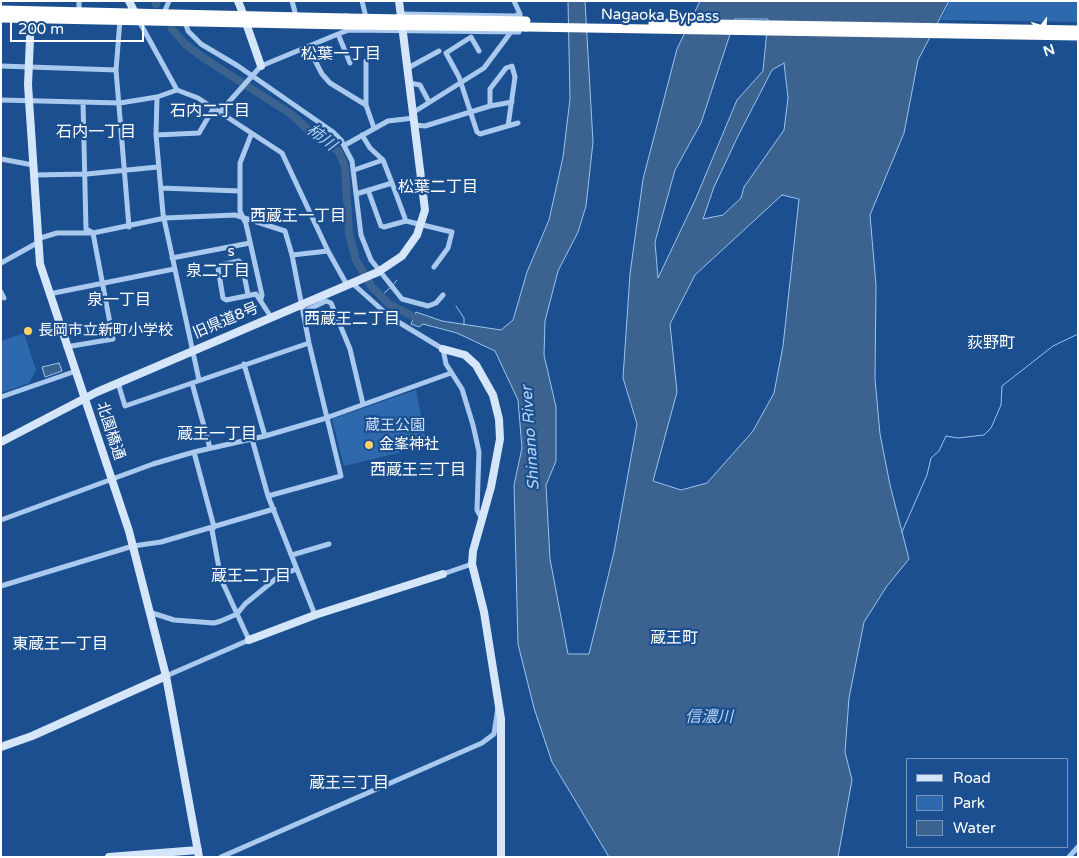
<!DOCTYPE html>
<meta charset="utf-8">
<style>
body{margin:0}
#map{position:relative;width:1079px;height:858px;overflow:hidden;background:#1b4f8f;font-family:"Varela Round",sans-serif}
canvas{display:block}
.frame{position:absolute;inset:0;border:2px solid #fff;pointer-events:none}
.legend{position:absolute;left:906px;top:758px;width:162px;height:90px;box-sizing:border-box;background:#1b4f8f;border:1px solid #7695bc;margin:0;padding:6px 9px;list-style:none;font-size:15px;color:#fff}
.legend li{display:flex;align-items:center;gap:10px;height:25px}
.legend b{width:25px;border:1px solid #7695bc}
.north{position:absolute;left:1019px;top:10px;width:50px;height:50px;-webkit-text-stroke:4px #1b4f8f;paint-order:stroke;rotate:162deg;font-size:14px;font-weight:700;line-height:20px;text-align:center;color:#fff}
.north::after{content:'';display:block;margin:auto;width:18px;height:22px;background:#fff;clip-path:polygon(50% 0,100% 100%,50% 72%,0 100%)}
.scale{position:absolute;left:10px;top:20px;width:134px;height:22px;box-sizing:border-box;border:2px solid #fff;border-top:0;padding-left:6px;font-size:15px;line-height:18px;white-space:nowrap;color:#fff;-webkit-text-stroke:4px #1b4f8f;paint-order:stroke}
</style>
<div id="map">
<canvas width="1079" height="858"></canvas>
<div class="frame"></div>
<ul class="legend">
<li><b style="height:6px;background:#d6e6fa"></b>Road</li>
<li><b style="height:14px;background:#2e69ad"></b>Park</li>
<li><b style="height:14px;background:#3c6290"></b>Water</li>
</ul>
<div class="north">N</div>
<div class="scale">200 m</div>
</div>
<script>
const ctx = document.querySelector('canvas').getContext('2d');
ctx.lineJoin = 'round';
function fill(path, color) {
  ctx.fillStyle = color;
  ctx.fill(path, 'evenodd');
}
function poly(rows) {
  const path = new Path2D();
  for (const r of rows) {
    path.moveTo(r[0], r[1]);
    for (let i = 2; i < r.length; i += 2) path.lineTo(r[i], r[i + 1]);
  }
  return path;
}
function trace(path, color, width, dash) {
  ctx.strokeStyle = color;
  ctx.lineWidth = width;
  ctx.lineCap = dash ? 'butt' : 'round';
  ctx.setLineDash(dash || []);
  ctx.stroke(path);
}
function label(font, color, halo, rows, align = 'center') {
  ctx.font = font + ' "Varela Round","Noto Sans JP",sans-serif';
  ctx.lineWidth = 4.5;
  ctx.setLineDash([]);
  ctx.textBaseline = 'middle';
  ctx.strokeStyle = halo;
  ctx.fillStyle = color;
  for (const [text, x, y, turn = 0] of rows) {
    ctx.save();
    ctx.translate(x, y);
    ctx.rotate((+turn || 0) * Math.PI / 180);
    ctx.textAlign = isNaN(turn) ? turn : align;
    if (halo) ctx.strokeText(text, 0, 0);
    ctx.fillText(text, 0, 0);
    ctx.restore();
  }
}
const green = poly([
 [950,1,1078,1,1078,22,941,20],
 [24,333,36,370,29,383,1,393,1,341],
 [416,390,427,446,344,466,332,419]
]);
const water = poly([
 [568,1,585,1,593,142,586,206,578,232,558,271,545,321,544,355,556,407,556,461,546,485,550,559,568,654,589,654,614,552,637,424,623,378,630,274,643,179,677,49,700,1,949,1,918,60,904,133,870,215,876,285,875,379,880,434,890,485,909,559,887,586,864,622,849,698,845,752,852,780,838,857,609,857,552,762,534,708,518,644,514,485,522,448,518,400,495,351,457,333,423,324,419,327,411,324,416,312,442,321,501,330,513,320,527,272,549,220,563,157,570,99,568,1],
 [735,19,768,19,763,71,737,100,696,198,658,278,655,242,675,170,701,123,735,19],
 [784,63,788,98,784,130,744,187,741,198,723,215,703,219,714,187,738,136,772,70,784,63],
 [782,195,799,199,783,346,774,393,753,431,707,483,681,490,653,481,677,392,670,324,695,275,782,195],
 [59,363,62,371,45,377,42,367,59,363]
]);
const stream = poly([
 [393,285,397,280],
 [381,296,390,288],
 [456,306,464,318,464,325],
 [902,532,927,475,931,458,939,451,946,436,958,438,984,435,991,428,1001,405,1002,386,1053,346,1078,334]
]);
const river = poly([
 [156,4,156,1],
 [172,29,185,44,205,59,291,114,307,129,328,142,339,152,345,167,349,234,356,260,371,286,389,304,412,316]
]);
const street = poly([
 [79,1,79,12],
 [292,1,295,12],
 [362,1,365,13],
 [164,13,169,1],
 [401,14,514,16,520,14],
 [120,20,116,70,129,227],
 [139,21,177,90],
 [185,22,188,31,201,44,238,66,333,132,341,140,352,161,361,235,371,260,402,299,428,306,436,303,443,295],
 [338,34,350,63],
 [308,47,322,74,330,83,366,105,374,128],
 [479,51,471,37,446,53,459,77,477,132,480,134,518,123],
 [366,61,366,105],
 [1,66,116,70],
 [408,68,439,51],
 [410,83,420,85,429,102],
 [157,97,156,135,163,214,199,380],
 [1,100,120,103,157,97,177,90,198,98,282,153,328,251,347,285],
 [490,106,490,89,506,68,512,66,515,77,508,126],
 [414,112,484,68,511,32],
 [219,113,261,66,338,34,349,30,519,32,520,14,514,1],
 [415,125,425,126,490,106,512,102],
 [156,135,199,133,213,109],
 [251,135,240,163,240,211,246,224,262,295,261,299],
 [362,135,370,148,383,160,392,183],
 [345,145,388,121,414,118],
 [1,159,33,165],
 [354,170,383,160],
 [34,175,87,174,158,167],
 [161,188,239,191],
 [368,190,381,226,384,227,406,221,452,232,448,248,434,267],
 [356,194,392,183,406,221],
 [37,239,57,233,93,233,165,218,235,215,285,231,292,255,309,343,341,476,268,496],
 [292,255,328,251],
 [172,258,250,243],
 [1,263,37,243],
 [352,283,390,317,443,349,446,364,462,389,473,425,479,452,477,510,482,519],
 [1,292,4,298],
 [49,294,174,269],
 [248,295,242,264,239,261,220,265,218,268,223,298,226,300,256,294,271,317],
 [303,312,326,301,331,303,350,349,363,404],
 [66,347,113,339,93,233,86,229,83,102],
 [244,364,265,436],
 [118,383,125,406,309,343],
 [192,383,210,448],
 [1,397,76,371],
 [252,439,268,496,315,615],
 [1,520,153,464,194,452,265,436,323,419,451,373],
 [292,555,329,544],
 [443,574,472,564],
 [1,586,133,546,161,542,274,509],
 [149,612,174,620,214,623,221,621,237,614,245,604,278,577,296,569],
 [166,676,249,640,221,579,212,530,214,527,194,452],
 [221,857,482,743,494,734,498,707],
 [1069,857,1078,847]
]);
const secondary = poly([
 [129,1,137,17],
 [238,1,244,16],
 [31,15,28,85,40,264,129,531,166,676,199,857],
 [246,23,261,66],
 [443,349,465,355,476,365,493,395,499,419,500,439,491,487,473,551,472,564,484,612,501,719,501,857],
 [1,442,97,392,378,272,402,256,417,235,425,210,399,1],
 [249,640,315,615,443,574],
 [1,747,32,736,166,676],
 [109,857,198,850]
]);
const highway = poly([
 [1,10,346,18],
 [1,18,346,25],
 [653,23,1078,30],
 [526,27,1078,36]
]);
const highwayBridge = poly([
 [346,18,526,21],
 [346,25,526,27]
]);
const markers = [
 [28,331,5,"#ffd166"],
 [369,445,5,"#ffd166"]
];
const streetNames = [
 ["Nagaoka Bypass",660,16,1],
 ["s",231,252],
 ["旧県道8号",226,321,-23],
 ["北園橋通",110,431,72]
];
const poiNames = [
 ["長岡市立新町小学校",38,331],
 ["金峯神社",379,445]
];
const parkNames = [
 ["蔵王公園",395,426]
];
const neighbourhoodNames = [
 ["松葉一丁目",341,55],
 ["石内二丁目",210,112],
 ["石内一丁目",96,133],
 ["松葉二丁目",438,188],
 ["西蔵王一丁目",298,217],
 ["泉二丁目",218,272],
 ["泉一丁目",119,301],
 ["西蔵王二丁目",352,320],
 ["荻野町",991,344],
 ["蔵王一丁目",217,435],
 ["西蔵王三丁目",418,471],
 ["蔵王二丁目",251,577],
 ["蔵王町",674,639],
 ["東蔵王一丁目",60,645],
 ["蔵王三丁目",349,784]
];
const waterNames = [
 ["柿川",321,138,38],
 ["Shinano River",531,438,-94],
 ["信濃川",709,718]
];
fill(green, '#2e69ad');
fill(water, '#3c6290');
trace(water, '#9cc4f0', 1);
trace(stream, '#9cc4f0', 1);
trace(river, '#3c6290', 8);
trace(street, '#a9c9ee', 5);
trace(secondary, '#d6e6fa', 8);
trace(highway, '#fff', 9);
trace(highwayBridge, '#fff', 9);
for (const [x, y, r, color] of markers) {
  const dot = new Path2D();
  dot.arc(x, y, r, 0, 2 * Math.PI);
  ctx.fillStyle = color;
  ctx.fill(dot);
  trace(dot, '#1b4f8f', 2);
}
label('15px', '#fff', '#1b4f8f', streetNames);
label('15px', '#fff', '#1b4f8f', poiNames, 'left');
label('15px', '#cfe3fa', '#1b4f8f', parkNames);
label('16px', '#fff', '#1b4f8f', neighbourhoodNames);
label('italic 16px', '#b5d3f5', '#1b4f8f', waterNames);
</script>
